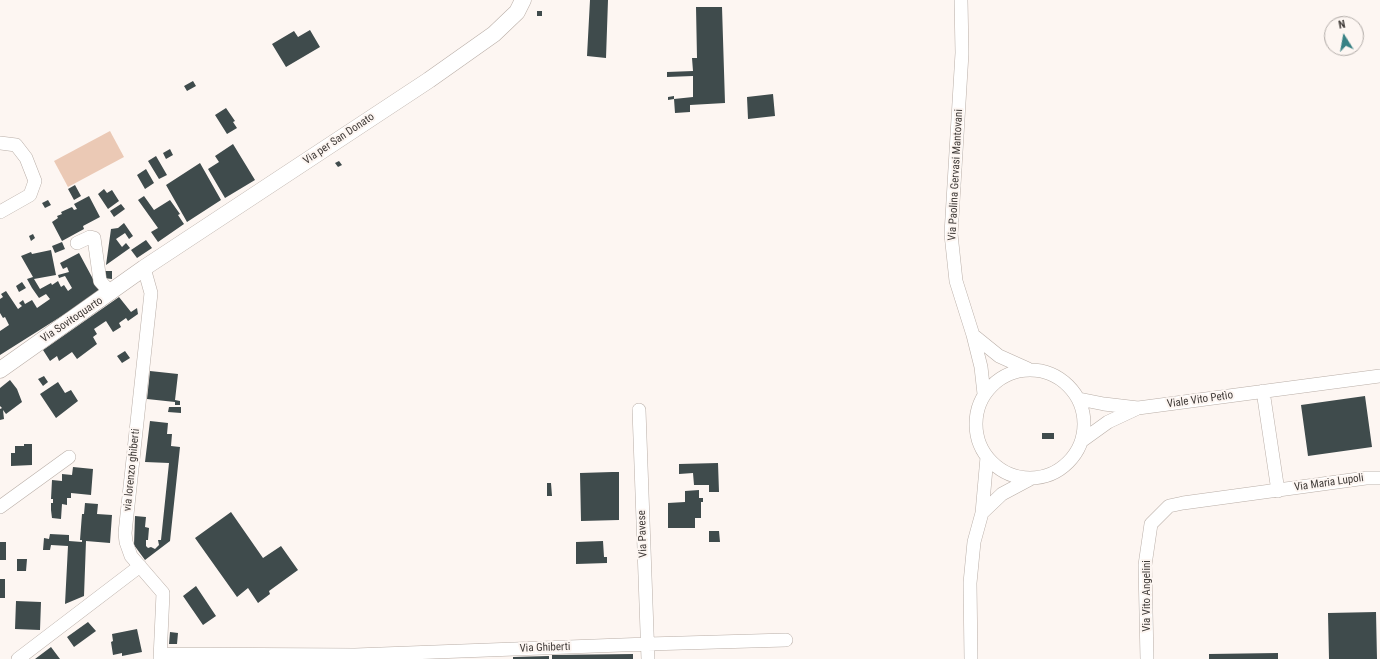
<!DOCTYPE html>
<meta charset="utf-8">
<style>
body{margin:0}
#map{position:relative;width:1380px;height:659px;overflow:hidden;background:#fdf6f2;font-family:"Roboto Condensed",sans-serif}
canvas{display:block}
.north{position:absolute;left:1324px;top:16px;width:40px;height:40px;box-sizing:border-box;background:#fdf6f2;border:1px solid #b1aba7;border-radius:50%;rotate:349deg;font-size:11px;font-weight:700;line-height:16px;text-align:center;color:#3f3a37}
.north::after{content:'';display:block;margin:auto;width:14px;height:18px;background:#388184;clip-path:polygon(50% 0,100% 100%,50% 72%,0 100%)}
</style>
<div id="map">
<canvas width="1380" height="659"></canvas>
<div class="north">N</div>
</div>
<script>
const ctx = document.querySelector('canvas').getContext('2d');
ctx.lineJoin = 'round';
function fill(path, color) {
  ctx.fillStyle = color;
  ctx.fill(path, 'evenodd');
}
function poly(rows) {
  const path = new Path2D();
  for (const r of rows) {
    if (r.length === 3) {
      path.moveTo(r[0] + r[2], r[1]);
      path.arc(r[0], r[1], r[2], 0, 2 * Math.PI);
      continue;
    }
    path.moveTo(r[0], r[1]);
    for (let i = 2; i < r.length; i += 2) path.lineTo(r[i], r[i + 1]);
  }
  return path;
}
function trace(path, color, width, dash) {
  ctx.strokeStyle = color;
  ctx.lineWidth = width;
  ctx.lineCap = dash ? 'butt' : 'round';
  ctx.setLineDash(dash || []);
  ctx.stroke(path);
}
function label(font, color, halo, rows, align = 'center') {
  ctx.font = font + ' "Roboto Condensed",sans-serif';
  ctx.lineWidth = 4;
  ctx.setLineDash([]);
  ctx.textBaseline = 'middle';
  ctx.strokeStyle = halo;
  ctx.fillStyle = color;
  for (const [text, x, y, turn = 0] of rows) {
    ctx.save();
    ctx.translate(x, y);
    ctx.rotate((+turn || 0) * Math.PI / 180);
    ctx.textAlign = isNaN(turn) ? turn : align;
    if (halo) ctx.strokeText(text, 0, 0);
    ctx.fillText(text, 0, 0);
    ctx.restore();
  }
}
const green = poly([
 [110,131,124,157,68,187,54,161]
]);
const building = poly([
 [590,0,608,0,606,58,587,56],
 [696,7,722,7,725,103,690,105,690,112,675,113,674,99,693,97,693,76,667,77,667,72,693,71,692,58,697,58],
 [537,11,542,11,542,16,537,16],
 [310,30,320,47,286,67,272,44,294,31,298,37],
 [193,81,196,86,187,91,184,86],
 [773,94,775,116,748,119,747,97],
 [674,96,674,99,668,100,668,97],
 [226,108,235,121,233,122,237,128,227,134,215,115],
 [233,144,255,180,225,198,208,169,219,162,215,156],
 [170,149,173,155,166,159,163,153],
 [156,156,167,175,159,179,148,161],
 [339,161,342,165,338,167,335,163],
 [200,163,221,200,187,222,166,185],
 [146,169,154,183,145,189,137,175],
 [75,185,81,196,74,200,68,189],
 [104,189,107,193,112,190,119,201,108,209,98,194],
 [89,196,100,217,83,226,84,229,62,241,52,222,58,218,57,216,62,214,61,212,72,207,74,210,77,209,74,204],
 [144,196,154,210,170,200,180,214,178,215,184,224,158,242,151,232,158,228,138,200],
 [48,200,51,205,45,208,42,203],
 [121,204,125,209,114,217,110,211],
 [124,223,133,236,129,239,125,233,116,239,122,247,126,243,130,248,106,265,111,229,118,228],
 [33,234,35,238,31,241,29,236],
 [146,240,152,248,137,258,131,250],
 [62,242,65,249,55,253,52,246],
 [51,250,56,275,34,279,40,289,51,283,52,285,58,281,61,287,64,285,68,291,72,288,65,276,59,278,58,275,69,272,67,267,63,269,60,263,79,253,100,292,0,355,0,331,9,325,5,317,3,318,0,313,0,299,3,297,1,294,6,291,18,309,22,306,19,303,23,300,25,304,32,300,37,308,50,299,46,294,39,298,32,288,27,279,33,277,21,256,31,252,32,254],
 [104,271,112,271,112,279,103,278],
 [22,282,26,288,19,292,16,286],
 [119,297,131,312,137,308,138,314,128,321,126,318,119,323,121,327,113,332,106,321,94,329,97,334,93,337,97,344,77,359,72,352,59,361,57,356,50,361,43,350],
 [125,351,130,358,122,363,117,356],
 [150,371,178,374,175,400,180,401,180,405,175,405,175,402,147,399],
 [44,376,48,382,43,386,38,379],
 [10,380,17,389,22,402,6,414,3,410,4,419,0,420,0,409,2,408,0,406,0,388],
 [58,382,65,393,71,390,78,401,56,418,40,394],
 [1365,396,1372,447,1308,456,1301,405],
 [169,407,181,407,181,413,168,412],
 [150,421,168,423,167,434,172,434,171,446,180,447,170,541,145,560,134,545,135,516,146,517,145,527,149,528,148,540,146,540,146,546,148,548,151,547,155,549,159,545,158,540,161,540,169,463,145,462],
 [1042,433,1054,433,1054,439,1042,439],
 [24,444,32,444,32,465,11,466,11,453,15,453,15,446,24,446],
 [718,463,719,492,709,492,709,485,694,485,693,473,679,474,679,464],
 [73,467,93,469,91,495,71,493,71,498,67,498,67,505,62,504,61,519,52,518,51,510,51,503,53,503,53,499,51,499,52,480,62,481,62,474,72,475],
 [612,472,619,472,619,520,581,521,580,473],
 [547,483,551,483,552,496,547,496],
 [699,490,699,498,703,498,703,502,701,502,701,518,695,518,695,528,668,528,668,503,685,502,685,491],
 [85,503,98,504,97,514,112,515,110,543,86,541,84,596,65,604,68,546,51,545,50,550,43,550,44,538,49,539,50,534,69,535,69,541,82,542,82,540,80,540,82,514,84,514],
 [231,512,263,558,281,546,298,570,269,591,270,594,258,603,248,588,237,597,195,538],
 [709,531,719,531,720,542,709,542],
 [603,541,604,557,607,557,607,563,576,564,576,542],
 [0,542,6,542,6,560,0,560],
 [17,559,27,559,26,571,17,571],
 [0,579,5,579,5,598,0,598],
 [196,586,216,616,203,625,183,596],
 [16,601,41,602,40,630,15,629],
 [1376,612,1377,659,1329,659,1328,613],
 [88,622,96,631,74,647,67,637],
 [137,629,142,652,122,656,122,653,113,655,111,642,113,641,112,634],
 [170,632,178,633,177,644,169,644],
 [51,647,60,659,35,659],
 [1278,653,1278,659,1209,659,1209,654],
 [633,654,633,659,552,659,552,655],
 [549,656,549,659,513,659,513,657]
]);
const minor = poly([
 [961,0,962,53,951,234,956,281,973,335,981,367,984,394],
 [0,143,16,145,26,158,35,181,30,195,0,212],
 [77,243,90,237,94,238,100,281,111,293],
 [144,268,151,293,125,533,126,542,131,556,163,593,160,659],
 [973,335,999,356,1028,369],
 [1030,424,54],
 [1263,391,1278,491],
 [1079,399,1104,404,1138,408,1380,376],
 [639,410,648,659],
 [1083,440,1108,422,1138,408],
 [0,507,69,457],
 [982,513,1002,494,1032,478],
 [161,654,355,655,648,644,786,640],
 [18,659,140,566],
 [971,659,970,583,974,542,982,513,987,457],
 [1147,659,1145,565,1151,524,1169,506,1183,503,1366,478,1380,478]
]);
const tertiary = poly([
 [0,370,144,268,429,80,494,34,517,12,523,0]
]);
const streetNames = [
 ["Via per San Donato",339,139,-34],
 ["Via Paolina Gervasi Mantovani",956,175,-87],
 ["Via Sovitoquarto",72,320,-34],
 ["Viale Vito Petìo",1200,400,-8],
 ["via lorenzo ghiberti",132,470,-84],
 ["Via Maria Lupoli",1329,483,-8],
 ["Via Pavese",643,534,-92],
 ["Via Vito Angelini",1147,596,-90],
 ["Via Ghiberti",545,648,-2]
];
fill(green, '#ebc9b5');
fill(building, '#3f4b4c');
trace(minor, '#b9aea7', 14);
trace(tertiary, '#b9aea7', 17);
trace(minor, '#fff', 13);
trace(tertiary, '#fff', 16);
label('11px', '#3f3a37', '#fdf6f2', streetNames);
</script>
